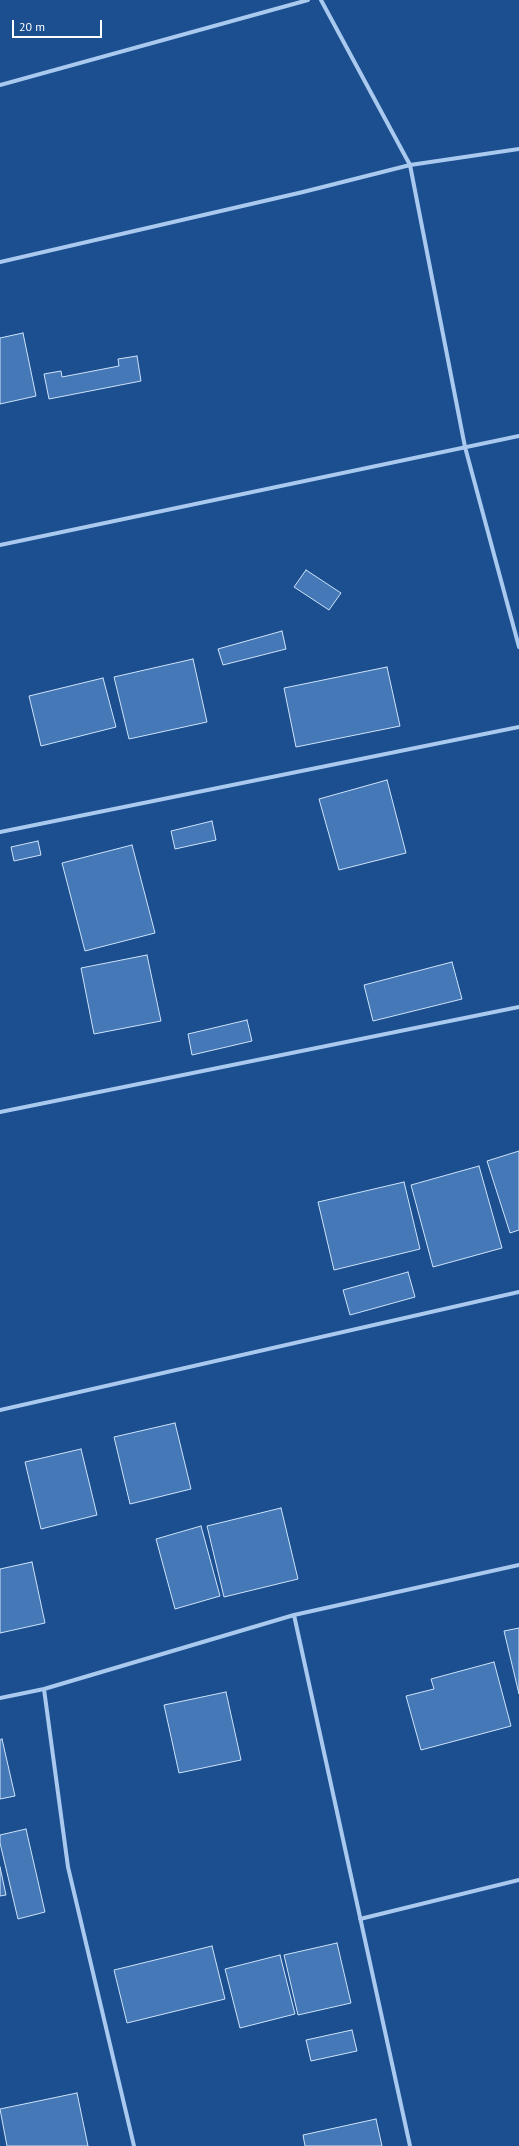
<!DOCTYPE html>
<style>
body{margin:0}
#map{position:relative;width:519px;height:2146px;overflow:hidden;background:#1b4f8f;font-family:"PT Sans",sans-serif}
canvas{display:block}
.scale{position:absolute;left:12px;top:20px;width:90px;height:18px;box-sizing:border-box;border:2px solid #fff;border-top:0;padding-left:5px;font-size:12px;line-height:14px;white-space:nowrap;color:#fff;-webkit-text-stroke:3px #1b4f8f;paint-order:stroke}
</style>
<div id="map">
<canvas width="519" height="2146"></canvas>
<div class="scale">20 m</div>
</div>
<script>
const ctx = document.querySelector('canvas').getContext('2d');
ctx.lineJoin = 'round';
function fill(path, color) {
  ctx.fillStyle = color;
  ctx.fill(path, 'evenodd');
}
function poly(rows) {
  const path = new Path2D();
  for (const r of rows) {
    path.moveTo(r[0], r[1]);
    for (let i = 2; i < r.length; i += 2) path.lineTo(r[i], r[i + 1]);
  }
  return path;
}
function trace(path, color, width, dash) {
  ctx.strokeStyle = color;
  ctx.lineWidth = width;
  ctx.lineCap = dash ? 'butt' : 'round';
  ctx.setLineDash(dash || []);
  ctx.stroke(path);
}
const building = poly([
 [23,333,36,396,0,404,0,338,23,333],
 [137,356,141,381,49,399,44,374,61,371,62,377,119,366,118,359,137,356],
 [306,570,341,593,329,610,294,587,306,570],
 [282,631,286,649,223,665,218,649,282,631],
 [193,659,207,722,129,739,114,677,193,659],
 [387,667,400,726,296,747,284,688,387,667],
 [103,678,116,727,41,746,29,696,103,678],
 [387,780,406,853,339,870,319,799,387,780],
 [212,821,216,840,175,849,171,831,212,821],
 [38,841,41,855,14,861,11,847,38,841],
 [132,845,155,933,85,951,62,863,132,845],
 [147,955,161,1021,94,1034,81,968,147,955],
 [452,962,462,999,373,1021,364,985,452,962],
 [247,1020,252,1041,192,1055,188,1034,247,1020],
 [519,1151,519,1230,510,1233,487,1161,519,1151],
 [479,1166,502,1248,433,1267,411,1185,479,1166],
 [404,1182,420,1249,334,1270,318,1202,404,1182],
 [408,1272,415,1297,350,1315,343,1290,408,1272],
 [175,1423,191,1489,130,1504,114,1437,175,1423],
 [81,1449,97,1515,41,1529,25,1462,81,1449],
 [281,1508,298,1579,224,1597,207,1526,281,1508],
 [201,1526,220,1596,175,1609,156,1539,201,1526],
 [32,1562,45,1623,0,1633,0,1569,32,1562],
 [519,1628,519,1694,504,1631,519,1628],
 [494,1662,511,1726,421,1750,406,1696,434,1689,431,1679,494,1662],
 [226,1692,241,1760,179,1773,164,1705,226,1692],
 [2,1739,15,1796,0,1799,0,1740,2,1739],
 [26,1829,45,1912,18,1919,0,1843,0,1835,26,1829],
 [0,1867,6,1895,0,1896,0,1867],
 [337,1943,351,2003,298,2015,284,1955,337,1943],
 [212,1946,225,1999,127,2023,114,1970,212,1946],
 [280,1955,295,2014,240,2028,225,1969,280,1955],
 [352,2030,357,2051,311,2061,306,2040,352,2030],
 [77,2093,88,2146,7,2146,0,2109,77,2093],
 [376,2119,382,2146,305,2146,303,2135,376,2119]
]);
const street = poly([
 [321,0,410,165,465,447,519,647],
 [0,85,308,0],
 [0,262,303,192,410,165,519,149],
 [0,545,519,436],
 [0,832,519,727],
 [0,1112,519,1007],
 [0,1410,519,1292],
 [294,1615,410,2146],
 [44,1689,68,1867,134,2146],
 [0,1698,44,1689,294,1615,519,1565],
 [360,1919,519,1880]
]);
fill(building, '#4478b7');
trace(building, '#cfe3fa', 1);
trace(street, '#a9c9ee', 4);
</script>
